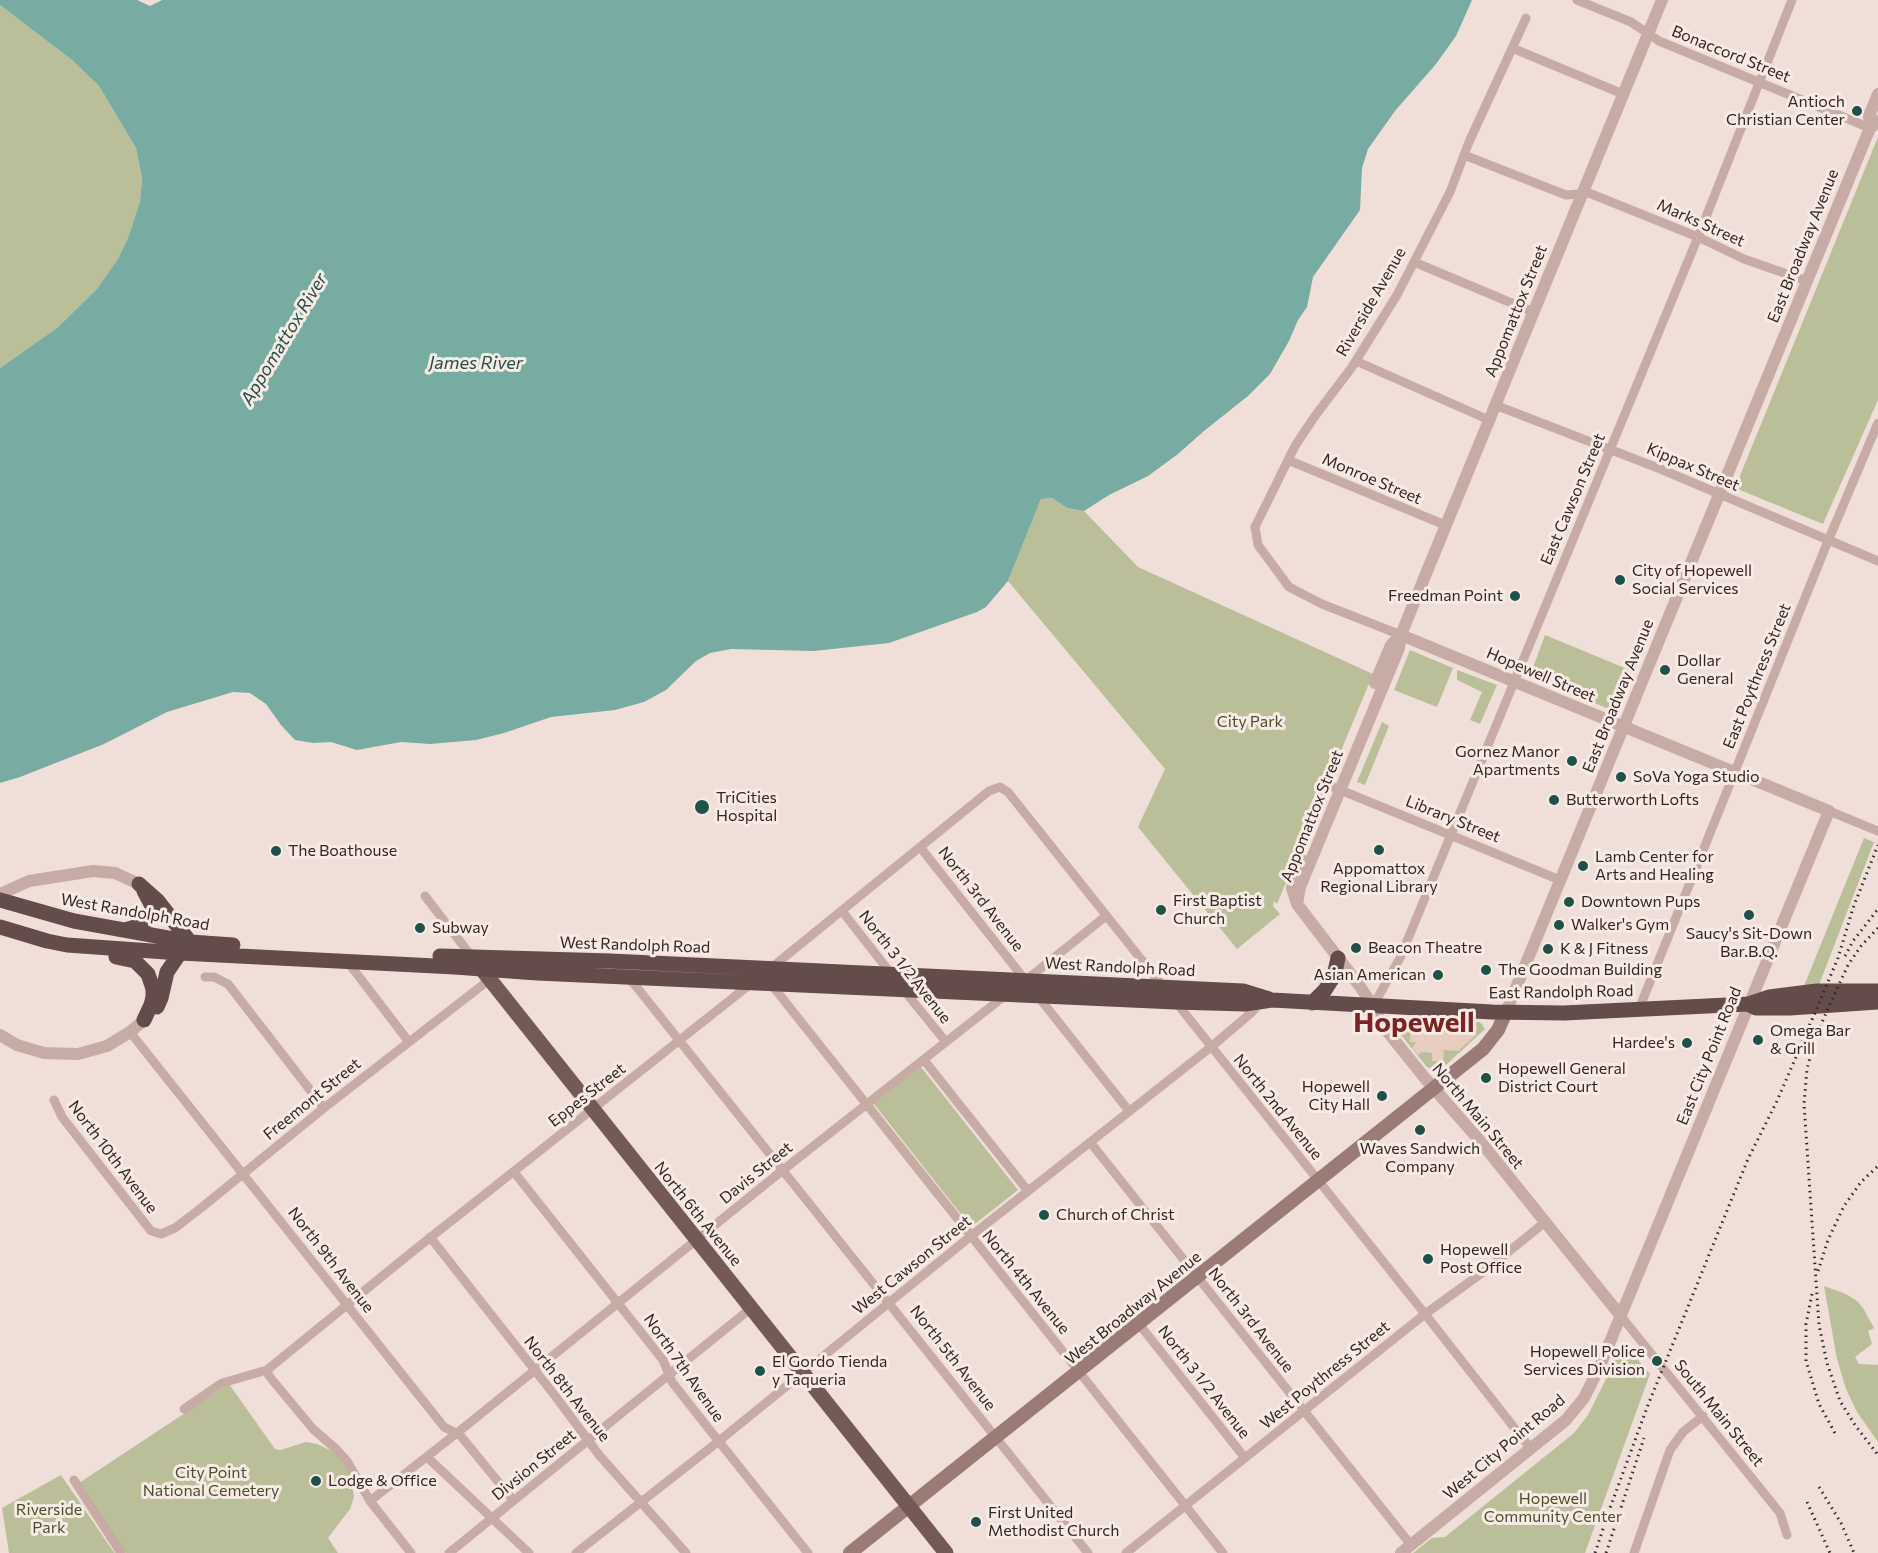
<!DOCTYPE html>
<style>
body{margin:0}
canvas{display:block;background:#f0dfd8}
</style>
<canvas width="1878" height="1553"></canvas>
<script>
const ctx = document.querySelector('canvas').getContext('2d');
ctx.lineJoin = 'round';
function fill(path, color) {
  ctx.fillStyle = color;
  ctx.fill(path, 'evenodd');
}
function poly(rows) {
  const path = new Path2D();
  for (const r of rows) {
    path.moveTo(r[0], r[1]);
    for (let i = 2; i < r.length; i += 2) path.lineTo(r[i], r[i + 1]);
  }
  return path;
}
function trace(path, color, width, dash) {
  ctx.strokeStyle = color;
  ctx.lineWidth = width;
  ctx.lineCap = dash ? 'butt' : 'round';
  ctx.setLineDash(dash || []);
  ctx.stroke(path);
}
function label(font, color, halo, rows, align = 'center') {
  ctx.font = font + ' Commissioner,sans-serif';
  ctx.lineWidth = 6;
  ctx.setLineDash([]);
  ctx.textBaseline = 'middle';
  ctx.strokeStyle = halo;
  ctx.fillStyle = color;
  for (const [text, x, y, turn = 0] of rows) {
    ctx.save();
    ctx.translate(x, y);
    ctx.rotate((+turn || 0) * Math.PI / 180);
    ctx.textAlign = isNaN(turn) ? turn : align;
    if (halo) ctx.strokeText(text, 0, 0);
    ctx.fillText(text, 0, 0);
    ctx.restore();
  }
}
const green = poly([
 [0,5,72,60,99,86,136,148,142,178,140,202,128,238,118,259,97,289,57,328,0,368],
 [1878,137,1878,400,1823,524,1735,488],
 [1052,498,1067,508,1084,511,1138,567,1373,674,1277,904,1274,901,1273,906,1280,914,1237,949,1138,827,1165,769,1008,581,1041,499],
 [1545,635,1632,671,1616,712,1530,676],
 [1410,650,1453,668,1437,707,1394,690],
 [1457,670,1497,685,1480,724,1470,720,1482,692,1457,680],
 [1382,722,1389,726,1365,785,1357,782],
 [1864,838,1874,842,1819,985,1804,986],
 [1400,1021,1479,1022,1482,1024,1485,1029,1447,1064,1435,1070,1427,1067,1397,1030,1397,1024],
 [921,1067,1018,1190,971,1227,874,1104],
 [1824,1286,1846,1294,1857,1301,1863,1308,1874,1328,1868,1331,1872,1344,1855,1357,1859,1364,1878,1365,1878,1442,1857,1412,1846,1389,1837,1359],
 [1622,1347,1628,1348,1650,1374,1585,1553,1413,1553,1432,1538,1445,1537,1574,1433,1588,1415],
 [229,1384,275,1449,280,1450,306,1442,317,1444,336,1453,350,1473,354,1497,350,1509,328,1538,338,1553,126,1553,79,1483],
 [61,1475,113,1551,115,1553,9,1553,2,1508]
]);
const plaza = poly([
 [1551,990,1574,999,1573,1000,1534,999,1537,992,1542,994,1543,991,1549,994],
 [1411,1024,1446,1025,1446,1034,1455,1034,1455,1025,1477,1026,1476,1035,1458,1051,1444,1050,1443,1062,1432,1061,1432,1053,1422,1052,1418,1055,1412,1048,1416,1042,1410,1042]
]);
const water = poly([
 [0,0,137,0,150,6,162,0,1472,0,1456,36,1436,64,1395,111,1368,149,1362,168,1360,210,1313,277,1307,307,1298,320,1289,341,1270,374,1248,396,1204,431,1178,454,1148,476,1109,495,1084,511,1067,508,1052,498,1041,499,1008,581,986,607,977,612,889,643,814,651,731,649,710,653,696,661,666,690,644,702,615,710,551,717,504,733,476,740,430,744,401,742,357,750,331,742,313,743,295,740,281,725,266,704,250,693,233,692,167,712,104,744,20,777,0,783,0,368,57,328,97,289,118,259,128,238,140,202,142,178,136,148,99,86,72,60,0,5]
]);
const minor = poly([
 [1577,0,1631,22,1659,41,1870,128],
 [1512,48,1623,94],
 [1464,155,1566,195,1589,193,1698,237,1744,259,1807,281],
 [1414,262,1533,312],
 [1356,361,1489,420],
 [1495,405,1658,468,1878,561],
 [1288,460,1445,525],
 [1401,635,1322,604,1289,587,1258,545,1255,527,1295,446,1315,416,1352,367,1397,295,1450,192,1469,142,1526,18],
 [1333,787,1560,880],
 [1829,811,1878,831],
 [920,847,1026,981],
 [425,896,472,957],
 [842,911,892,975],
 [347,961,409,1042],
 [610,961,635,985,1088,1553],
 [771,968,989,791,1000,787,1008,792,1164,988],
 [205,977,214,977,228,984,324,1108],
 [1025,981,1106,916],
 [771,984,1223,1553],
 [902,988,946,1042],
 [1037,995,1129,1111],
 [1175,1001,1425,1314,1531,1449],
 [1373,1006,1400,958,1698,237,1792,0],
 [1639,1009,1828,541,1878,423],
 [130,1032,444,1427,460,1435,513,1500],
 [924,1060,1028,1191],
 [54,1100,62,1117,151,1231,161,1234,175,1228,201,1208,324,1108,489,980],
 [1090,1142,1411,1545],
 [514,1172,663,1360,672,1382,705,1424,808,1553],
 [430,1237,556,1397,599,1455,686,1553],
 [1620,1315,1780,1513,1787,1535],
 [1139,1324,1245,1458],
 [267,1370,269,1376,313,1429,336,1449,347,1461,370,1501,411,1553],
 [184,1409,222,1383,267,1370,412,1252,753,982],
 [427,1457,529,1553],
 [74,1480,121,1553],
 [370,1501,457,1433,783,1170,1007,994],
 [449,1553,750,1309],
 [576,1553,719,1441,971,1236,1211,1047,1251,1013,1261,1002],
 [1126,1553,1425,1314,1486,1270,1544,1223],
 [1634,1553,1670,1450,1683,1432,1703,1416]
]);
const tertiary = poly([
 [1870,128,1869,116,1878,94],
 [1375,683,1391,645,1401,635],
 [1302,860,1292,888,1297,904,1359,985,1373,1006,1383,1026,1424,1077,1480,1141,1620,1315],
 [0,894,29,881,93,871,115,873,139,884],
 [1297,904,1300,887,1399,648,1401,635,1409,615,1662,0],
 [1506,1012,1870,128,1878,121],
 [0,1035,17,1045,44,1053,78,1054,107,1046,130,1032,144,1020],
 [1401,1553,1566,1420,1584,1398,1600,1366,1829,811,1401,635]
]);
const secondary = poly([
 [850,1553,1483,1049,1498,1030,1506,1012]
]);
const primary = poly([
 [476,962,946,1553]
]);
const trunk = poly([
 [139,884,157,900,190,942],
 [0,900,74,921,190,942,233,945],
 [0,927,47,941,67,945,180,953,455,967,537,973,1175,1002,1245,1004,1272,1000,1492,1012,1564,1013,1748,1004,1769,997,1817,991,1878,991],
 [125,930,142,925,150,917,152,906,144,891],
 [440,956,610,961,1243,991,1269,999],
 [116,957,135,961,148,974,153,989,153,997,151,1005,144,1020],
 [1312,1003,1325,990,1334,976,1338,958],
 [1748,1004,1756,1008,1790,1008,1878,1002],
 [157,1007,161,998,167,972,180,953]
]);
const rail = poly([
 [1878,928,1861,946,1848,965,1826,1013,1815,1039,1807,1069,1804,1104,1819,1325,1827,1363,1840,1401,1855,1425,1878,1455],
 [1845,956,1853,941,1878,909],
 [1818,1271,1828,1240,1844,1206,1861,1182,1878,1166],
 [1812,1294,1806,1324,1806,1361,1819,1404,1836,1435],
 [1819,1487,1841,1523,1854,1553],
 [1807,1502,1830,1553],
 [1595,1553,1610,1508,1648,1405,1748,1159,1777,1101,1814,1015,1838,958,1853,908,1878,845],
 [1606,1553,1644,1438]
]);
const markers = [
 [1857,111,6,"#1e5249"],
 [1620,580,6,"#1e5249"],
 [1515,596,6,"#1e5249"],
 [1665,670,6,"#1e5249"],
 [1572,761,6,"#1e5249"],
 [1621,777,6,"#1e5249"],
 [1554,800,6,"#1e5249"],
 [702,807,8,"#1e5249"],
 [1379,850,6,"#1e5249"],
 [276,851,6,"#1e5249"],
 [1583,866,6,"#1e5249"],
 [1569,902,6,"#1e5249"],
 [1161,910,6,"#1e5249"],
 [1749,915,6,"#1e5249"],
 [1559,925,6,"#1e5249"],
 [420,928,6,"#1e5249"],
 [1356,948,6,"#1e5249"],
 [1548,949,6,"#1e5249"],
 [1486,970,6,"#1e5249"],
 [1438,975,6,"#1e5249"],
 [1758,1040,6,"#1e5249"],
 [1687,1043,6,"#1e5249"],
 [1486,1078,6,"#1e5249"],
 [1382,1096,6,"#1e5249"],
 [1420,1130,6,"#1e5249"],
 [1044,1215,6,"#1e5249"],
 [1428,1259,6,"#1e5249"],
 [1657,1361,6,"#1e5249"],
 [760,1371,6,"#1e5249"],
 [316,1481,6,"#1e5249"],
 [976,1522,6,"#1e5249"]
];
const streetNames = [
 ["Bonaccord Street",1731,54,22],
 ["Marks Street",1701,223,24],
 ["East Broadway Avenue",1803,246,-68],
 ["Riverside Avenue",1371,302,-60],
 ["Appomattox Street",1516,311,-68],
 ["Kippax Street",1693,467,23],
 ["Monroe Street",1372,479,23],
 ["East Cawson Street",1573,499,-67],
 ["Hopewell Street",1541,675,23],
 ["East Poythress Street",1757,676,-68],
 ["East Broadway Avenue",1618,696,-68],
 ["Appomattox Street",1312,816,-68],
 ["Library Street",1453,819,22],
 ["North 3rd Avenue",981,899,52],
 ["West Randolph Road",135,912,10],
 ["West Randolph Road",635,945,2],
 ["North 3 1/2 Avenue",905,967,52],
 ["West Randolph Road",1120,967,3],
 ["East Randolph Road",1561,992,-1],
 ["East City Point Road",1709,1056,-68],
 ["Eppes Street",587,1095,-38],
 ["Freemont Street",312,1099,-39],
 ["North 2nd Avenue",1278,1107,51],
 ["North Main Street",1478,1116,50],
 ["North 10th Avenue",113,1157,53],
 ["Davis Street",756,1173,-39],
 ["North 6th Avenue",698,1214,51],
 ["North 9th Avenue",331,1260,52],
 ["West Cawson Street",912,1265,-39],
 ["North 4th Avenue",1026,1282,51],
 ["West Broadway Avenue",1133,1308,-39],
 ["North 3rd Avenue",1251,1320,52],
 ["North 5th Avenue",953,1358,52],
 ["North 7th Avenue",684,1368,55],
 ["West Poythress Street",1325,1375,-39],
 ["North 3 1/2 Avenue",1204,1382,52],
 ["North 8th Avenue",567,1389,52],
 ["South Main Street",1719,1413,51],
 ["West City Point Road",1504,1447,-40],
 ["Divsion Street",534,1465,-39]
];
const poiNames = [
 ["Antioch",1845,102,"right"],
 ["Christian Center",1845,120,"right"],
 ["City of Hopewell",1632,571],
 ["Social Services",1632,589],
 ["Freedman Point",1503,596,"right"],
 ["Dollar",1677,661],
 ["General",1677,679],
 ["Gornez Manor",1560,752,"right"],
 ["Apartments",1560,770,"right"],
 ["SoVa Yoga Studio",1633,777],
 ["TriCities",716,798],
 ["Hospital",716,816],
 ["Butterworth Lofts",1566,800],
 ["The Boathouse",288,851],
 ["Lamb Center for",1595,857],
 ["Arts and Healing",1595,875],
 ["Appomattox",1379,869,"center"],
 ["Regional Library",1379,887,"center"],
 ["First Baptist",1173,901],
 ["Church",1173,919],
 ["Downtown Pups",1581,902],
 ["Walker's Gym",1571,925],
 ["Subway",432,928],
 ["Saucy's Sit-Down",1749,934,"center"],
 ["Bar.B.Q.",1749,952,"center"],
 ["Beacon Theatre",1368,948],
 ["K & J Fitness",1560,949],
 ["The Goodman Building",1498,970],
 ["Asian American",1426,975,"right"],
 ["Omega Bar",1770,1031],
 ["& Grill",1770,1049],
 ["Hardee's",1675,1043,"right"],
 ["Hopewell General",1498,1069],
 ["District Court",1498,1087],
 ["Hopewell",1370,1087,"right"],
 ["City Hall",1370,1105,"right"],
 ["Waves Sandwich",1420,1149,"center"],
 ["Company",1420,1167,"center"],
 ["Church of Christ",1056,1215],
 ["Hopewell",1440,1250],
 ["Post Office",1440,1268],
 ["Hopewell Police",1645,1352,"right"],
 ["Services Division",1645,1370,"right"],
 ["El Gordo Tienda",772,1362],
 ["y Taqueria",772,1380],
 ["Lodge & Office",328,1481],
 ["First United",988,1513],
 ["Methodist Church",988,1531]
];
const parkNames = [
 ["City Park",1250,722],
 ["City Point",211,1473],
 ["National Cemetery",211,1491],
 ["Hopewell",1553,1499],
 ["Community Center",1553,1517],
 ["Riverside",49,1510],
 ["Park",49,1528]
];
const waterNames = [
 ["Appomattox River",284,339,-59],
 ["James River",476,363]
];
const townNames = [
 ["Hopewell",1414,1023]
];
fill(green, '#babe99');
fill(plaza, '#e7ccbf');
fill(water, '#78aba1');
trace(minor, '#c7aca5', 9);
trace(tertiary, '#c7aca5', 12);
trace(secondary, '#9a7b76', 14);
trace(primary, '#745a57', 15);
trace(trunk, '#644c4a', 15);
trace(rail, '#332726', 3, [1.5, 4.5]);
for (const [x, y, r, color] of markers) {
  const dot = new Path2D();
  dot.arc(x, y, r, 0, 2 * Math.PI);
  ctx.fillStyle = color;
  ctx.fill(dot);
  trace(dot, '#f8eae4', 2);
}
label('16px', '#332726', '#f8eae4', streetNames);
label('16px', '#332726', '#f8eae4', poiNames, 'left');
label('16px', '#4b502b', '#f8eae4', parkNames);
label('italic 18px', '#1e5249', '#f8eae4', waterNames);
label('bold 28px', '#7e2323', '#f8eae4', townNames);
</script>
